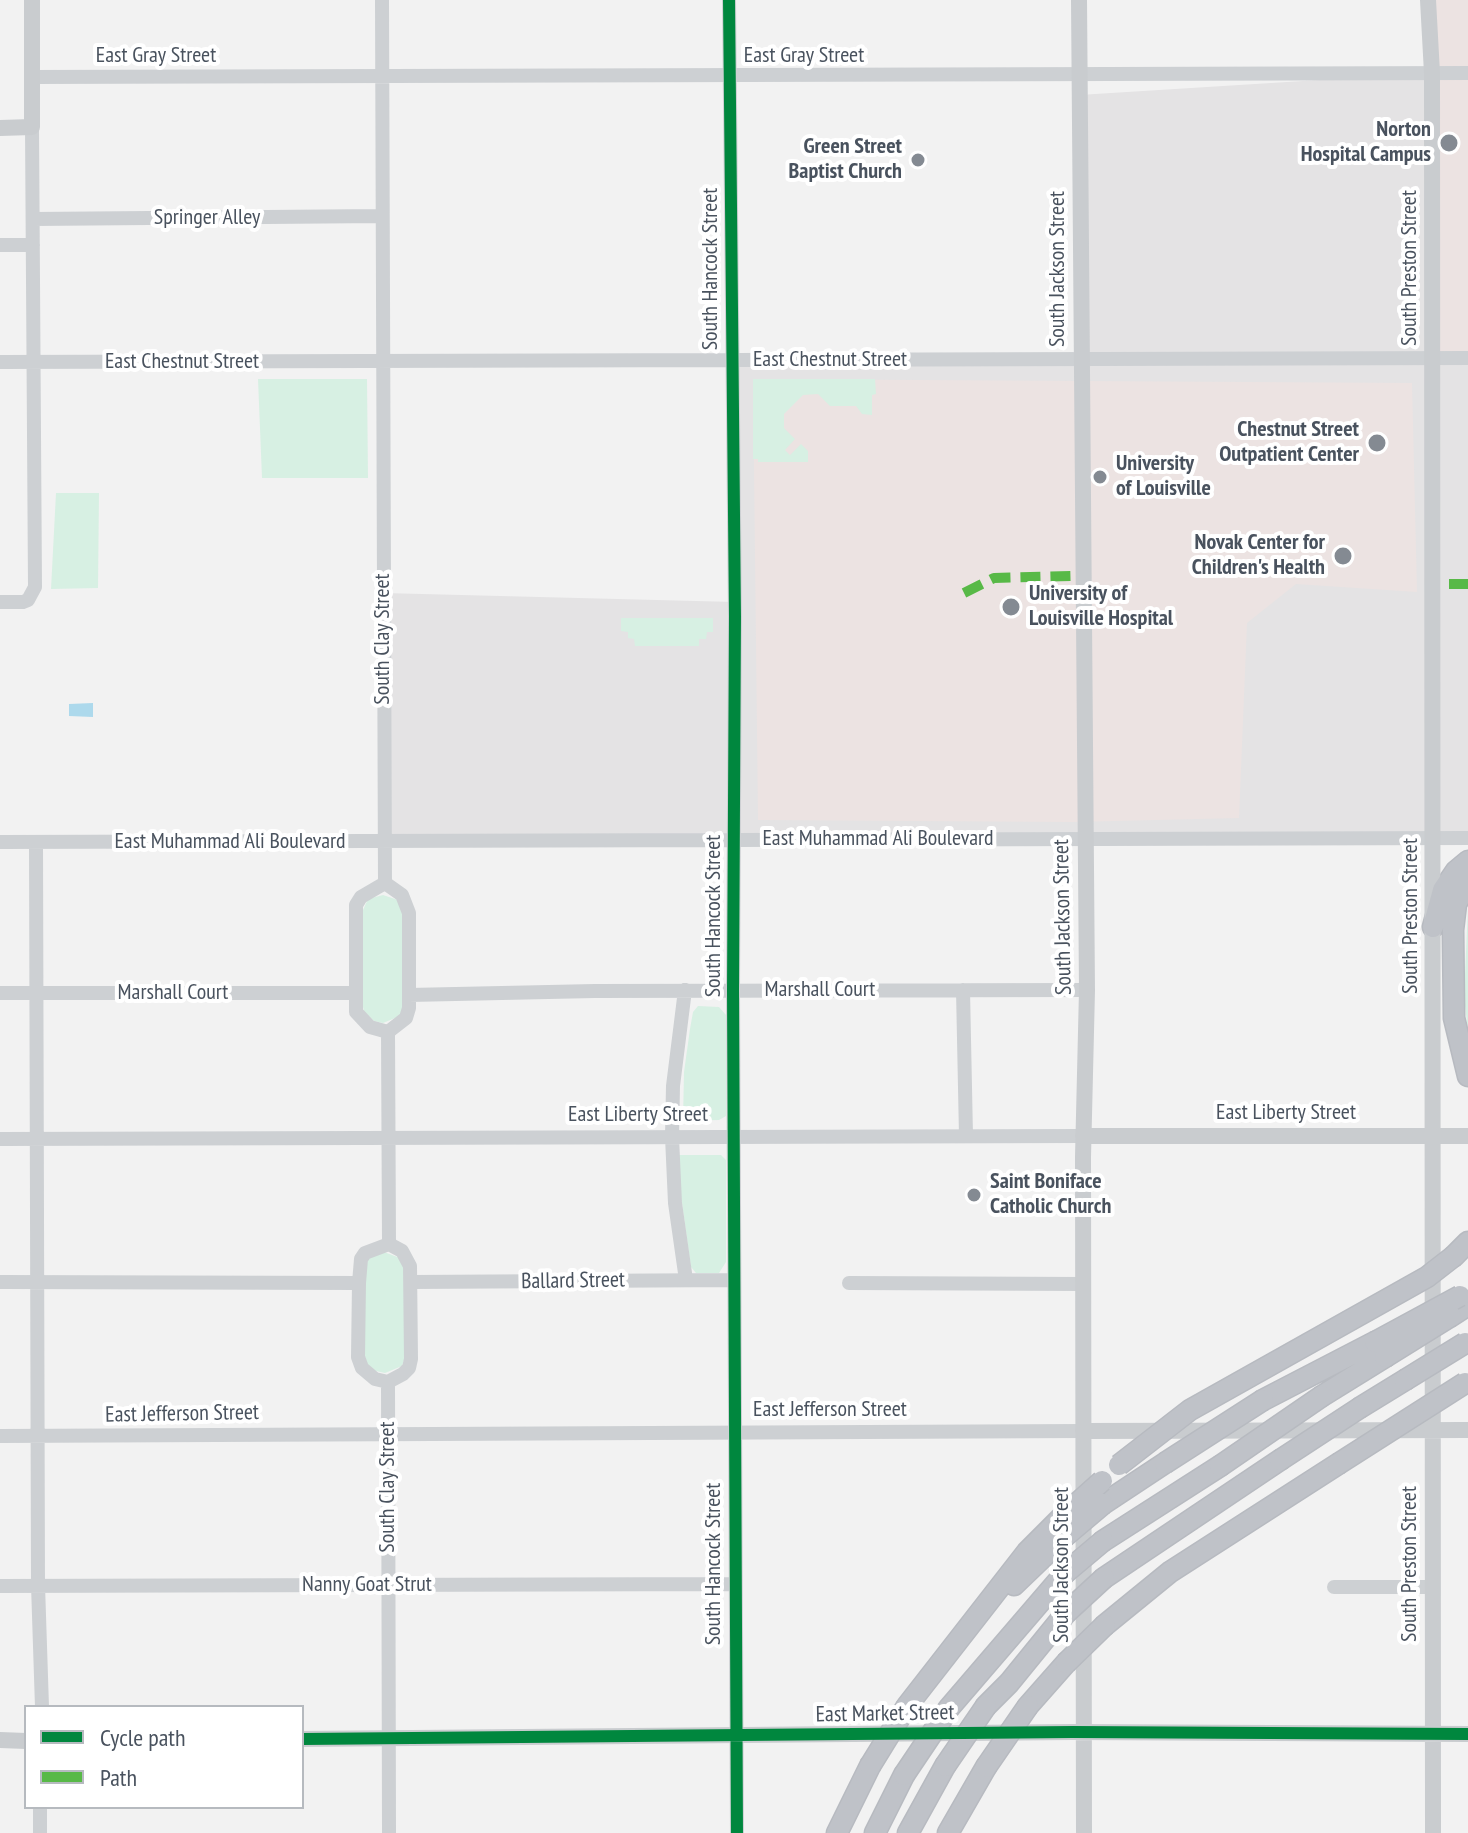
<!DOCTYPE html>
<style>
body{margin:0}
#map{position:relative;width:1468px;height:1833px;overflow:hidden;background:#f2f2f2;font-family:"PT Sans Narrow",sans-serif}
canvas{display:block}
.legend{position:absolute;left:24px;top:1705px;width:280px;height:104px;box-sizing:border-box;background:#fff;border:2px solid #b6babf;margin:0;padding:10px 14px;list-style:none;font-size:24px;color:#49525e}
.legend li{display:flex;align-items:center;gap:16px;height:40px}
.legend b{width:40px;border:2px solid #b6babf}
</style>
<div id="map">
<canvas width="1468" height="1833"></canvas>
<ul class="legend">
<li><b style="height:10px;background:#00873e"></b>Cycle path</li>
<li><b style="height:10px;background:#58b947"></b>Path</li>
</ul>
</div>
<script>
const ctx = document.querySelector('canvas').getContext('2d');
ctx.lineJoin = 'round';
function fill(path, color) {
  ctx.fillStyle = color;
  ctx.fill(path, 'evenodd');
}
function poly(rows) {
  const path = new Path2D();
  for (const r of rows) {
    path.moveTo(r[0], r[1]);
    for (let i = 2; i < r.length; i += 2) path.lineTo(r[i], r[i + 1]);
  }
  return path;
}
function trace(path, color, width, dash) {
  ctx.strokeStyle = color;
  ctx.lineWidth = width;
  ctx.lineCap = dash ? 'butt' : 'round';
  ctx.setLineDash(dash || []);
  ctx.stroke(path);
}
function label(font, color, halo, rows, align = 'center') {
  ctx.font = font + ' "PT Sans Narrow",sans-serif';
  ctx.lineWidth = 8;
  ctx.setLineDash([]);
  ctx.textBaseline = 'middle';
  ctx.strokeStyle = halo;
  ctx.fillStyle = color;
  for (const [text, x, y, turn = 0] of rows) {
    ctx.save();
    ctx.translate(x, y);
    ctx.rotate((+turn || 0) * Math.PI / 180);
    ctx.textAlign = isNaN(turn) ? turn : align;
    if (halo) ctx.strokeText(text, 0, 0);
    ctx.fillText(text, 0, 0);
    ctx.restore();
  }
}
const education = poly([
 [1468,0,1468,838,385,841,383,593,735,602,731,360,1080,360,1079,95,1431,73]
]);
const medical = poly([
 [1429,0,1468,0,1468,358,1432,359],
 [753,379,1412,383,1417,592,1296,584,1247,623,1239,818,1073,822,758,820]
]);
const green = poly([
 [258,379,367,379,368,478,262,478],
 [753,379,875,379,876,394,872,395,872,415,862,414,856,406,830,406,818,394,803,395,784,414,784,428,795,439,785,450,790,455,801,444,808,451,808,462,758,462,758,459,753,459],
 [56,493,99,493,98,588,51,589],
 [621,618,713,618,713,632,707,632,706,639,699,639,699,646,635,646,634,639,628,638,628,632,621,631],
 [383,895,398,900,403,912,403,1007,400,1016,383,1023,374,1021,364,1011,363,1007,363,910,368,899],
 [1468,907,1468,1031,1464,997],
 [698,1006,719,1007,726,1015,726,1116,719,1120,683,1121,684,1072,690,1029,693,1012],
 [679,1155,721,1155,726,1160,726,1262,719,1273,696,1273,691,1267,681,1196],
 [384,1252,400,1258,405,1270,405,1357,402,1366,385,1373,376,1371,368,1366,365,1357,364,1268,370,1257]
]);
const water = poly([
 [93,703,93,717,69,716,69,704]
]);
const minor = poly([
 [382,0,385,883],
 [729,0,735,616,733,990,737,1833],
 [32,77,1468,73],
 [33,219,382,216],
 [0,245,33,245],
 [0,362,1468,358],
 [0,602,23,602,28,600,35,587,32,127],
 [0,842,1468,838],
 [36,843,38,1585,42,1707],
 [385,883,361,897,356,905,356,1012,370,1027,388,1032],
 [385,883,402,895,409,913,409,1008,406,1018,388,1032],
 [685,990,673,1086,672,1137,675,1203,686,1280],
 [963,990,966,1136],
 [0,993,356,993],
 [409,995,595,991,1087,990],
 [388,1032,389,1244],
 [0,1139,1083,1136],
 [389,1244,402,1251,410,1266,411,1359,409,1368,403,1374,388,1382,375,1379,362,1368,358,1357,359,1283,361,1259,365,1253,389,1244],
 [0,1282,359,1283],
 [412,1282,734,1280],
 [849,1283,1083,1284],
 [388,1382,389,1833],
 [0,1436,1083,1431],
 [0,1586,735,1584],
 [1334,1587,1432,1587],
 [40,1833,40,1807]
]);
const major = poly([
 [1079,0,1087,990,1083,1157,1084,1833],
 [1428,0,1432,73,1433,1833],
 [0,128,32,127,32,0],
 [1083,1136,1468,1136],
 [1083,1431,1468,1430],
 [302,1739,1073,1732,1468,1734],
 [0,1740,26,1741]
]);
const highway = poly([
 [1468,882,1456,904,1453,930,1454,1018,1468,1076],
 [1433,927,1443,890,1456,871,1468,861],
 [1454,1256,1468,1242],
 [1451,1316,1468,1305],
 [1322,1396,1385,1357],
 [1263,1400,1375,1342],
 [1361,1407,1405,1380],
 [1103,1504,1165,1463],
 [1103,1541,1220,1466],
 [1104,1578,1280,1460],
 [1014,1585,1064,1537],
 [1105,1625,1170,1572,1338,1464],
 [907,1706,1027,1552,1063,1516],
 [986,1706,1009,1683,1066,1613],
 [1028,1706,1066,1663],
 [949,1708,1065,1573],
 [837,1833,870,1766],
 [875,1833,904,1775],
 [908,1833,945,1766],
 [948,1833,986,1767]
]);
const highwayBridge = poly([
 [1375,1342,1460,1296],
 [1385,1357,1451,1316],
 [1405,1380,1465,1343],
 [1280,1460,1361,1407],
 [1165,1463,1263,1400],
 [1338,1464,1465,1383],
 [1119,1465,1190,1410,1427,1277,1454,1256],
 [1220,1466,1322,1396],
 [1063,1516,1102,1481],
 [1064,1537,1103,1504],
 [1065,1573,1103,1541],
 [1066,1613,1104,1578],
 [1066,1663,1105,1625],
 [870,1766,907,1706],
 [945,1766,986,1706],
 [986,1767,1028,1706],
 [904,1775,949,1708]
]);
const quiet = poly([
 [1449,584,1468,584],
 [964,593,994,578,1072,576]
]);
const cycleway = poly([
 [729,0,735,616,733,990,737,1833],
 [302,1739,1073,1732,1468,1734]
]);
const markers = [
 [1449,143,10,"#848a92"],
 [918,160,8,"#848a92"],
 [1377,443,10,"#848a92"],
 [1100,477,8,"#848a92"],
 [1343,556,10,"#848a92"],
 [1011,607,10,"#848a92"],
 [974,1195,8,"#848a92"]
];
const streetNames = [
 ["East Gray Street",156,56],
 ["East Gray Street",804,56],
 ["Springer Alley",207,218],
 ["South Preston Street",1410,268,-90],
 ["South Hancock Street",711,269,-90],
 ["South Jackson Street",1058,269,-90],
 ["East Chestnut Street",830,360],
 ["East Chestnut Street",182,362],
 ["South Clay Street",383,639,-90],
 ["East Muhammad Ali Boulevard",878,839],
 ["East Muhammad Ali Boulevard",230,842],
 ["South Hancock Street",714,916,-90],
 ["South Preston Street",1411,916,-90],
 ["South Jackson Street",1063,917,-91],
 ["Marshall Court",820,990],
 ["Marshall Court",173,993],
 ["East Liberty Street",1286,1113],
 ["East Liberty Street",638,1115],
 ["Ballard Street",573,1281,-1],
 ["East Jefferson Street",830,1410],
 ["East Jefferson Street",182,1414,-1],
 ["South Clay Street",388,1487,-90],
 ["South Hancock Street",714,1564,-90],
 ["South Preston Street",1410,1564,-90],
 ["South Jackson Street",1062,1565,-90],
 ["Nanny Goat Strut",367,1585],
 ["East Market Street",885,1714,-1]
];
const poiNames = [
 ["Norton",1431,130],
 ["Hospital Campus",1431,155],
 ["Green Street",902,147],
 ["Baptist Church",902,172],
 ["Chestnut Street",1359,430],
 ["Outpatient Center",1359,455],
 ["University",1116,464,"left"],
 ["of Louisville",1116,489,"left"],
 ["Novak Center for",1325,543],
 ["Children's Health",1325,568],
 ["University of",1029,594,"left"],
 ["Louisville Hospital",1029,619,"left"],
 ["Saint Boniface",990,1182,"left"],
 ["Catholic Church",990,1207,"left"]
];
fill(education, '#e4e3e4');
fill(medical, '#ece3e2');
fill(green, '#d7f0e3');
fill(water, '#add9ec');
trace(highway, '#b7bac0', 23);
trace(minor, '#cdd0d3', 14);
trace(major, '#c9cccf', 16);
trace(highway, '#bfc2c8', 20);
trace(highwayBridge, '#b7bac0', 23, []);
trace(highwayBridge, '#bfc2c8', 20);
trace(quiet, '#58b947', 10, [20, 10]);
trace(cycleway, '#00873e', 12);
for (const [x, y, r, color] of markers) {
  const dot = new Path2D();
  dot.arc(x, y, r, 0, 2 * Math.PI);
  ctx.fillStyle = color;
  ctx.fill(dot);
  trace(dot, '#fff', 3);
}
label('22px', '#49525e', '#fff', streetNames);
label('bold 22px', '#49525e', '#fff', poiNames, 'right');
</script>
